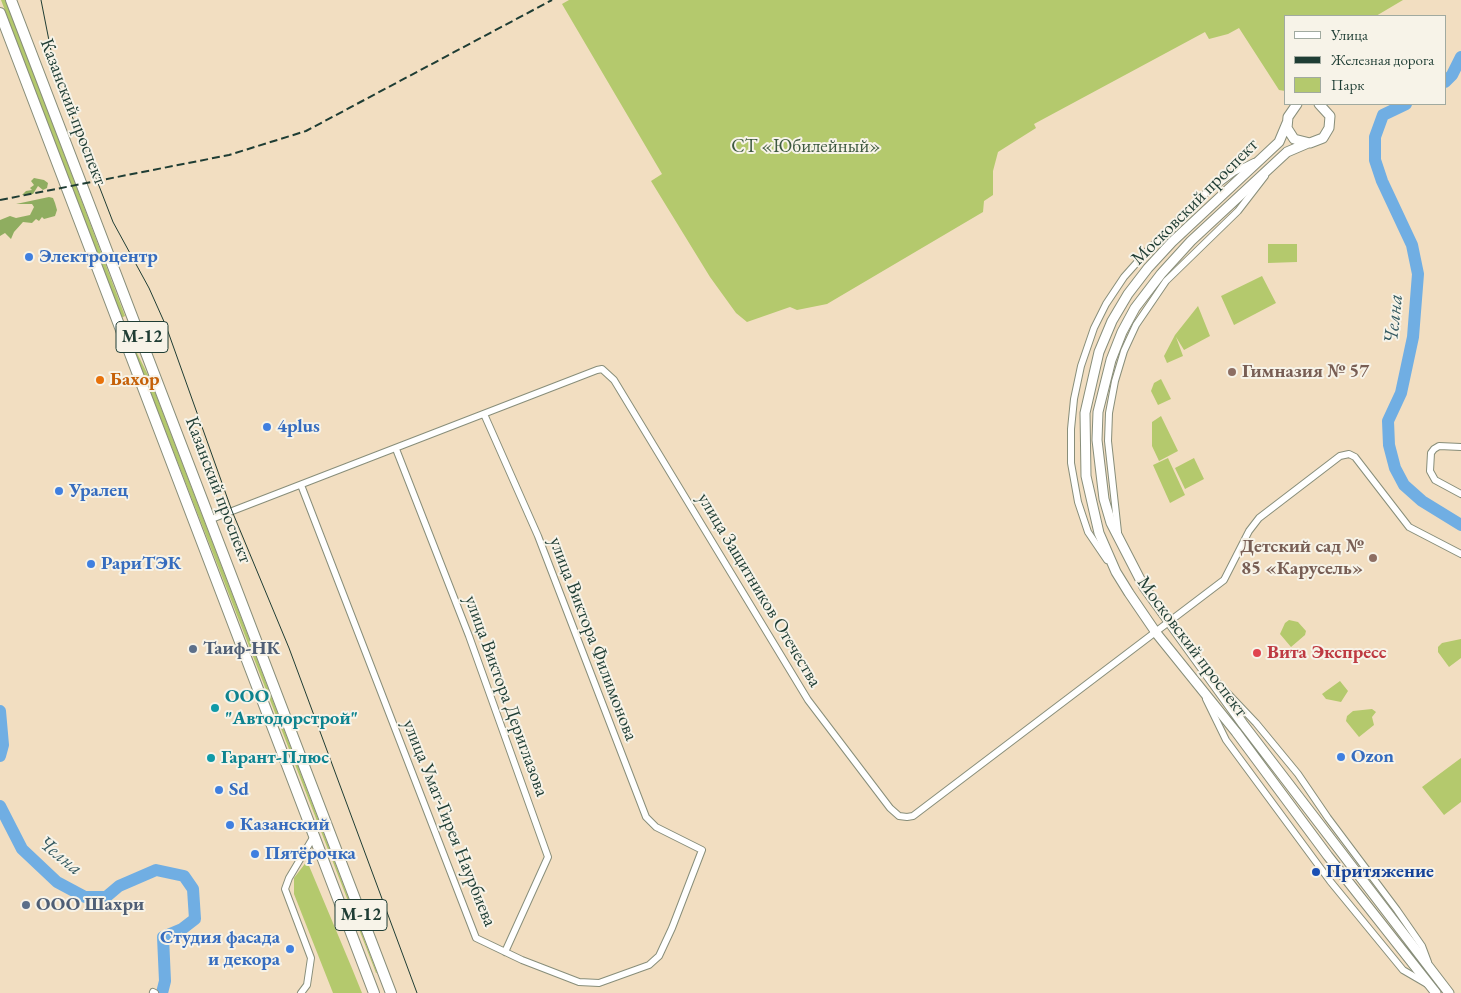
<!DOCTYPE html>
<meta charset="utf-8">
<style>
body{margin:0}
#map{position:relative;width:1461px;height:993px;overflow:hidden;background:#f2dec1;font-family:"EB Garamond",serif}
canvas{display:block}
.legend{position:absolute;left:1284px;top:15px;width:162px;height:90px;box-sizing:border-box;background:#f7f3e8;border:1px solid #a1aaa0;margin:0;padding:6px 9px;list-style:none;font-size:15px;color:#1f3d34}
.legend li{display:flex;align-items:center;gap:10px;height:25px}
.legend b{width:25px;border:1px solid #a1aaa0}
</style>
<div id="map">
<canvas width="1461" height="993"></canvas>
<ul class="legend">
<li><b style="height:6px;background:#fff"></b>Улица</li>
<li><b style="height:6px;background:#1f3d34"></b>Железная дорога</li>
<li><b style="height:14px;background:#b4c96d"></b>Парк</li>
</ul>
</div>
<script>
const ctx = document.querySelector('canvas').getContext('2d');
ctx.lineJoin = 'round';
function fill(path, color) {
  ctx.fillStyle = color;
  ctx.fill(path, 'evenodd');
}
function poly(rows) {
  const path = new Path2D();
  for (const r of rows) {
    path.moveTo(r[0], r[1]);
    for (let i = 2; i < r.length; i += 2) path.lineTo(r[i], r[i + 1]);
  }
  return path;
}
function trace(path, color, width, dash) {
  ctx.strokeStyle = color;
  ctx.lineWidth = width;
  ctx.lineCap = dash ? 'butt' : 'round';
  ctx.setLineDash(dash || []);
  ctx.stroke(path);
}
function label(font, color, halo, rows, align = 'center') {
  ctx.font = font + ' "EB Garamond",serif';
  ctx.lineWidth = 4;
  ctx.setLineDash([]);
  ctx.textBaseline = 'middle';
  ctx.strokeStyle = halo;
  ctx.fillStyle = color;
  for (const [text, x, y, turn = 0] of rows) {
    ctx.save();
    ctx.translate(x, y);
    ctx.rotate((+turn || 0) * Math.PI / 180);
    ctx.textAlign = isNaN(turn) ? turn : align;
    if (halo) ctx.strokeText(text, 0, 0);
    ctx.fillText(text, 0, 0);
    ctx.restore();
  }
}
const green = poly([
 [1,0,6,0,125,316,121,318],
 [569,0,1403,0,1376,16,1285,16,1285,91,1279,90,1239,28,1228,34,1209,39,1205,32,1034,124,1036,128,998,152,993,171,993,195,984,201,983,212,827,304,797,310,790,307,747,322,736,313,710,277,651,181,662,174,562,4],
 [1268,244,1297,244,1297,262,1268,263],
 [1262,276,1276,303,1234,325,1221,296],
 [1198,306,1210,336,1184,350,1176,337,1183,356,1167,363,1164,356,1175,335],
 [129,337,150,379,377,973,376,973],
 [1161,379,1171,399,1158,405,1151,391,1154,383],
 [1161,416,1178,451,1159,461,1152,446,1152,422],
 [1168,458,1185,495,1170,503,1153,465],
 [1194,458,1204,479,1185,489,1175,468],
 [1289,620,1298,622,1306,631,1305,635,1291,647,1280,634,1285,623],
 [1461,639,1461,658,1449,667,1438,652,1438,647,1442,643],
 [1340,681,1348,691,1341,702,1326,699,1322,694],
 [1372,709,1376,712,1372,717,1374,725,1359,737,1346,721,1347,716,1353,711],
 [1461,758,1461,802,1444,815,1422,787],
 [307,861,351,966,362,993,333,993,294,894,294,878]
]);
const forest = poly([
 [34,178,44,180,48,183,47,188,43,190,38,186,33,194,22,195,26,191,32,190,30,188,34,185,31,181],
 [49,197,53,198,55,203,57,210,55,216,44,219,42,217,39,221,36,219,32,223,23,222,14,232,11,239,5,233,0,236,0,220,10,216,16,218,30,215,34,207,32,204,16,204]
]);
const river = poly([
 [1445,82,1452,75,1461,57],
 [1406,104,1383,115,1375,137,1375,160,1382,181,1412,245,1418,274,1413,337,1401,393,1388,421,1389,445,1395,468,1404,485,1422,501,1461,525],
 [0,711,3,745,0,756],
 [0,806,22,849,57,882,85,897,106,897,119,886,156,870,184,876,193,889,195,919,182,929,163,937,165,981,162,993]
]);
const minor = poly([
 [1461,447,1439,446,1434,449,1431,453,1430,471,1435,480,1461,494],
 [396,449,469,636,548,857,505,952],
 [301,485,476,938,522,960,579,982,599,983,649,965,659,956,672,928,702,850,656,827,646,817,538,536,484,414],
 [209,520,597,370,602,369,614,380,808,700,890,808,899,816,907,817,913,816,1224,580,1249,531,1259,518,1340,456,1349,454,1355,457,1409,527,1461,554],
 [1118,532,1108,441,1109,413,1115,381,1124,351,1136,325,1166,281,1238,211,1265,176],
 [1107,560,1088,532,1078,502,1071,463,1071,429,1074,399,1081,366,1094,328,1106,304,1124,277,1148,250,1202,196,1234,172,1254,162],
 [1218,683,1256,723,1298,774,1328,818,1397,910,1422,946,1428,962],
 [1206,699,1226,740,1330,881,1403,970,1427,984],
 [153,992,155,993],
 [301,993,307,985,311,958,285,889,289,878,314,836]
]);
const secondary = poly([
 [1297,104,1288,117,1287,128,1294,139,1310,143,1323,138,1329,128,1330,116,1319,104],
 [1287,123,1279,142,1172,242,1148,268,1128,294,1112,321,1099,352,1085,413,1086,476,1099,533,1116,572,1129,593,1157,634,1236,732,1328,856,1436,993],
 [1308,143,1287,152,1191,241,1161,274,1135,308,1122,332,1111,360,1098,412,1097,440,1104,499,1111,523,1144,587,1243,724,1449,993]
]);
const primary = poly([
 [11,0,391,993],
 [0,13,374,993]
]);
const tram = poly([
 [41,0,54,66,60,85,113,222,149,288,166,326,232,511,289,648,417,993]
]);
const rail = poly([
 [0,200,229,155,306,131,552,0]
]);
const markers = [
 [29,257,5,"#3f7fe0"],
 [1232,372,5,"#8d6e63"],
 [100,380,5,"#e8710a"],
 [267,427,5,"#3f7fe0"],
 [59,491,5,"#3f7fe0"],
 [1373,558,5,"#8d6e63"],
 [91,564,5,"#3f7fe0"],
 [193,649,5,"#5c6f8a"],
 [1257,653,5,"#e0444e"],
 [215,708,5,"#0f9aa8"],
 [1341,757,5,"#3f7fe0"],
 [211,758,5,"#0f9aa8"],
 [219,790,5,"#3f7fe0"],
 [230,825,5,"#3f7fe0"],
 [255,854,5,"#3f7fe0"],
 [1316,872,5,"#1a4fb4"],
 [26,905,5,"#5c6f8a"],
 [290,949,5,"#3f7fe0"]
];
const shields = [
 [142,337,52],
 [361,915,52]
];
const shieldNames = [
 ["М-12",142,337],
 ["М-12",361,915]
];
const streetNames = [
 ["Казанский проспект",73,112,69],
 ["Московский проспект",1195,202,-45],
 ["Казанский проспект",218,490,69],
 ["улица Защитников Отечества",759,590,59],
 ["улица Виктора Филимонова",593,639,69],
 ["Московский проспект",1192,647,53],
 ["улица Виктора Дериглазова",506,696,70],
 ["улица Умат-Гирея Наурбиева",449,823,68]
];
const parkNames = [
 ["СТ «Юбилейный»",806,147]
];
const shopNames = [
 ["Электроцентр",39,257],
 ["4plus",277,427],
 ["Уралец",69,491],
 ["РариТЭК",101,564],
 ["Ozon",1351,757],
 ["Sd",229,790],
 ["Казанский",240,825],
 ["Пятёрочка",265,854],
 ["Студия фасада",280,938,"right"],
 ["и декора",280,960,"right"]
];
const educationNames = [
 ["Гимназия № 57",1242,372],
 ["Детский сад №",1363,547,"right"],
 ["85 «Карусель»",1363,569,"right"]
];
const foodNames = [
 ["Бахор",110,380]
];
const serviceNames = [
 ["Таиф-НК",203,649],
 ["ООО Шахри",36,905]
];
const healthNames = [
 ["Вита Экспресс",1267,653]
];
const cultureNames = [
 ["ООО",225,697],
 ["\"Автодорстрой\"",225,719],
 ["Гарант-Плюс",221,758]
];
const transitNames = [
 ["Притяжение",1326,872]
];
const waterNames = [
 ["Челна",1394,319,-84],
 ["Челна",60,856,39]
];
fill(green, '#b4c96d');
fill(forest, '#8fad60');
trace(river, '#70aee3', 12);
trace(minor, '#888e7a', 8);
trace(secondary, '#888e7a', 11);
trace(primary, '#888e7a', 12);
trace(minor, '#fff', 6);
trace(secondary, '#fff', 9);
trace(primary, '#fff', 10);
trace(tram, '#1f3d34', 1);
trace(rail, '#1f3d34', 2, [8, 4]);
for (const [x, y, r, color] of markers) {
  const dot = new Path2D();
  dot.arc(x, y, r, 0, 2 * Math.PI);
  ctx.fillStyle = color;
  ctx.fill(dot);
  trace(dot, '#f7f3e8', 2);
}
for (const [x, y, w] of shields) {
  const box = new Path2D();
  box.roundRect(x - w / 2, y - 15.5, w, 31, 4);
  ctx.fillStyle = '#f7f3e8';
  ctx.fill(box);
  trace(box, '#1f3d34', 1);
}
label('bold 18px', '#1f3d34', null, shieldNames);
label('19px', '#1f3d34', '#f7f3e8', streetNames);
label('19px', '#3d593f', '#f7f3e8', parkNames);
label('bold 19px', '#366cbe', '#f7f3e8', shopNames, 'left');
label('bold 19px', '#785e54', '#f7f3e8', educationNames, 'left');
label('bold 19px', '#c56008', '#f7f3e8', foodNames, 'left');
label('bold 19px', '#4e5e75', '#f7f3e8', serviceNames, 'left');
label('bold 19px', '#be3a42', '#f7f3e8', healthNames, 'left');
label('bold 19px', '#0d838f', '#f7f3e8', cultureNames, 'left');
label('bold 19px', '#164399', '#f7f3e8', transitNames, 'left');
label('italic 20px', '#335960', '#f7f3e8', waterNames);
</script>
